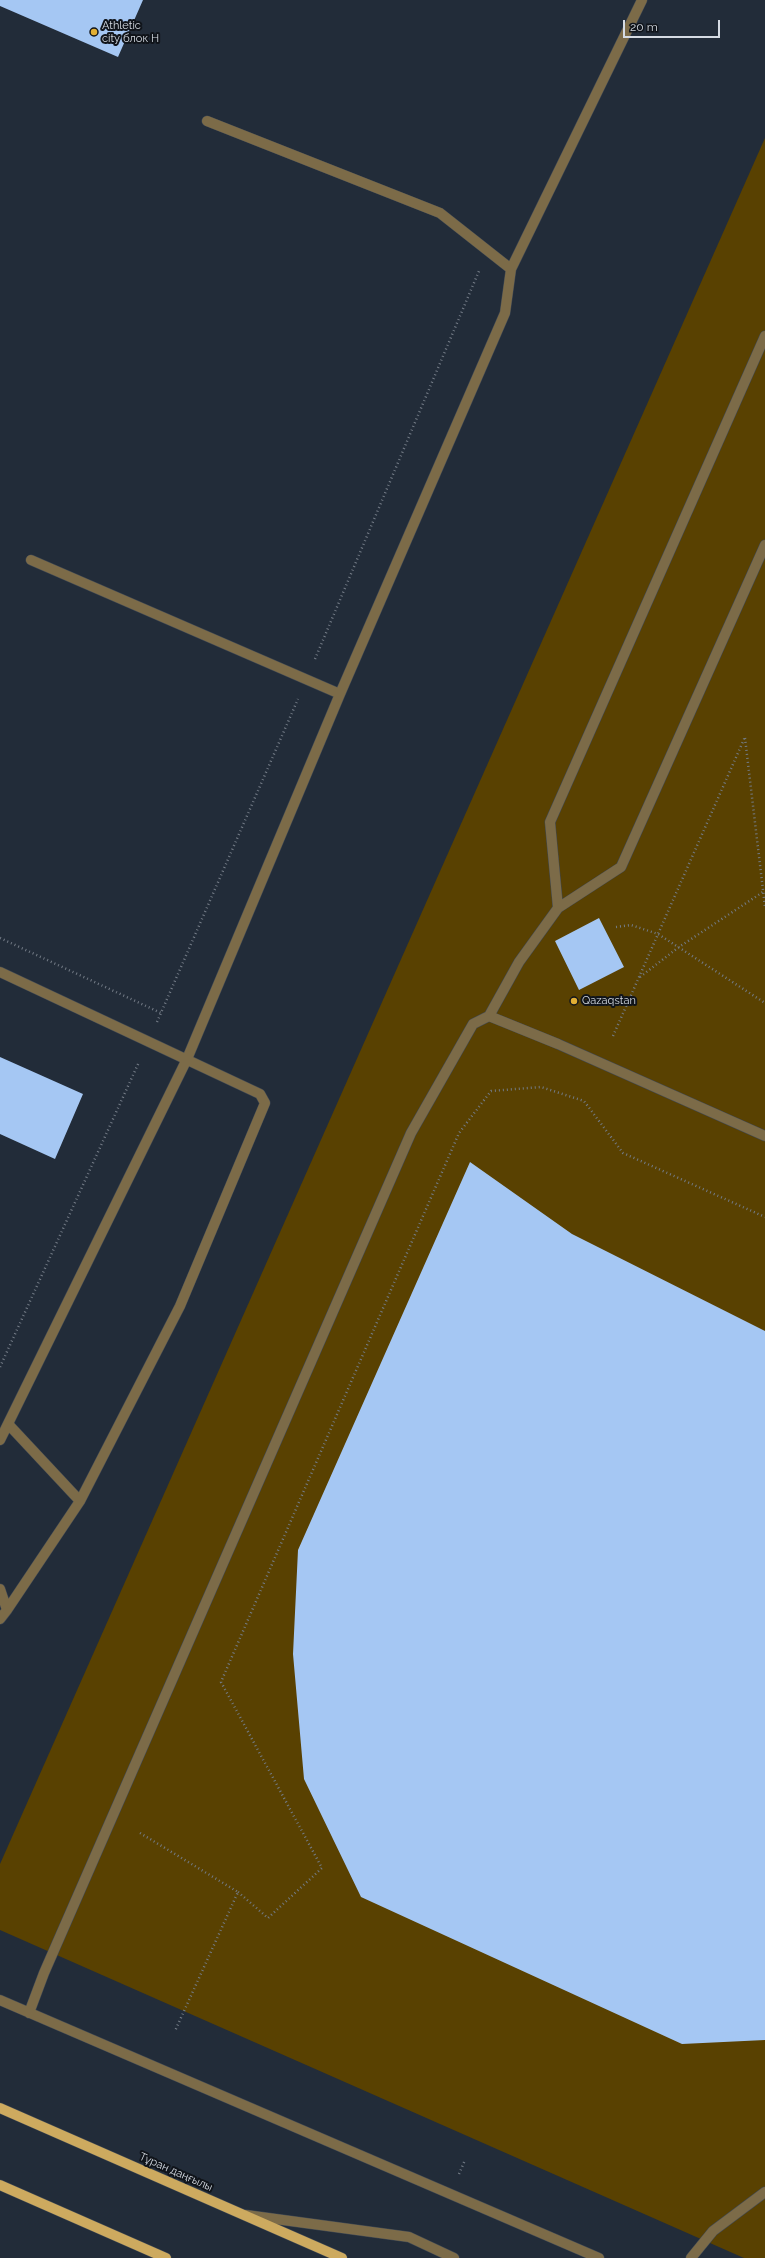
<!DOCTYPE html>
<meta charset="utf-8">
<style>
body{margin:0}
#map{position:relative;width:765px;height:2258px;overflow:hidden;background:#222c39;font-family:Raleway,sans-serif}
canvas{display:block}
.scale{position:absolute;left:623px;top:20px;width:97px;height:18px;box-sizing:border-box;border:2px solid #d5dbe3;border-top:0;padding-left:5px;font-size:12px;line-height:14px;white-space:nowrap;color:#d5dbe3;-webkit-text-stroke:3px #10141a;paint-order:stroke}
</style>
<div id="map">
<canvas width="765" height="2258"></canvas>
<div class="scale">20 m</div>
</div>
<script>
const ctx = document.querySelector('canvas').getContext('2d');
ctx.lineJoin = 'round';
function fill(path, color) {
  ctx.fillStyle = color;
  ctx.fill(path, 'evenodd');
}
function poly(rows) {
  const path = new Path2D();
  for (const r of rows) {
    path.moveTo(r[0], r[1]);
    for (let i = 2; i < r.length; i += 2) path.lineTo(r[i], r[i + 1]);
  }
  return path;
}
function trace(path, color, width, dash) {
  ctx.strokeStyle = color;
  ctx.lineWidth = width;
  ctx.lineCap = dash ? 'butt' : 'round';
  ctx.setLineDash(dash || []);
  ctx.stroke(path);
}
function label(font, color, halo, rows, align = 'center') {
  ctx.font = font + ' Raleway,sans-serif';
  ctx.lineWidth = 4;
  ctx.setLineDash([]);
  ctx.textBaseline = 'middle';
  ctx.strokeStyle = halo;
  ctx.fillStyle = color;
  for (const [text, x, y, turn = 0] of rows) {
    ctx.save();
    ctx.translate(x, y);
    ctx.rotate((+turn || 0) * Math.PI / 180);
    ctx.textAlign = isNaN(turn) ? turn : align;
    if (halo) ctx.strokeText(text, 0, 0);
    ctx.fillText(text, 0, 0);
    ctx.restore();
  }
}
const green = poly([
 [765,138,765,2258,744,2258,0,1930,0,1864]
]);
const building = poly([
 [0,0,143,0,118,57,0,6],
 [599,918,624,967,579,990,555,941],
 [0,1057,83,1094,55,1159,0,1134],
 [470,1162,572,1234,765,1331,765,2040,682,2044,361,1897,304,1779,293,1654,298,1550]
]);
const path = poly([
 [315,659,479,271],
 [745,738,765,907],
 [616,927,631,925,658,934,765,1003],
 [0,938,161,1013],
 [640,977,679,947,763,892],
 [157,1022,298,699],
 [613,1036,745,737],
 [0,1367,139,1062],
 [140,1833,238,1892,175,2031],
 [238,1892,268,1918,322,1868,221,1682,459,1133,491,1091,541,1087,584,1101,623,1153,765,1217],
 [459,2174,465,2160]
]);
const minor = poly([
 [207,121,440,213,511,269],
 [31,560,340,694],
 [558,908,550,822,765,336],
 [0,972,260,1094,265,1103,180,1306,80,1501,7,1610],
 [489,1016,519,962,558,908,621,867,765,545],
 [9,1425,80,1501],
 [0,1440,187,1059,340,694,505,313,511,269,642,0],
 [0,1589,7,1610,0,1619],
 [0,2000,599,2258],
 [29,2013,44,1973,411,1133,473,1024,489,1016,558,1044,765,1136],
 [246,2215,409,2237,454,2258],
 [691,2258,713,2231,765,2192]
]);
const major = poly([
 [0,2108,342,2258],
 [0,2185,166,2258]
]);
const markers = [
 [94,32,4,"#e2af34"],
 [574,1001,4,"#e2af34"]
];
const poiNames = [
 ["Athletic",102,26],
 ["city блок H",102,39],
 ["Qazaqstan",582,1001]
];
const streetNames = [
 ["Тұран даңғылы",176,2172,24]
];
fill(green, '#594101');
fill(building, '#a5c7f3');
trace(minor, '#3f4854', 11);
trace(major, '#3f4854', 11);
trace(path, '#737b86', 2.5, [1, 3]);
trace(minor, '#7c6b48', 10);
trace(major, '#cdaa5f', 10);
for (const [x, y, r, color] of markers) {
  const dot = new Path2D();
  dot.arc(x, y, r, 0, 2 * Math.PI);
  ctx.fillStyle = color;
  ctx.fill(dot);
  trace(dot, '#10141a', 1.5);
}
label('11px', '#d5dbe3', '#10141a', poiNames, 'left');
label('11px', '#d5dbe3', '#10141a', streetNames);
</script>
